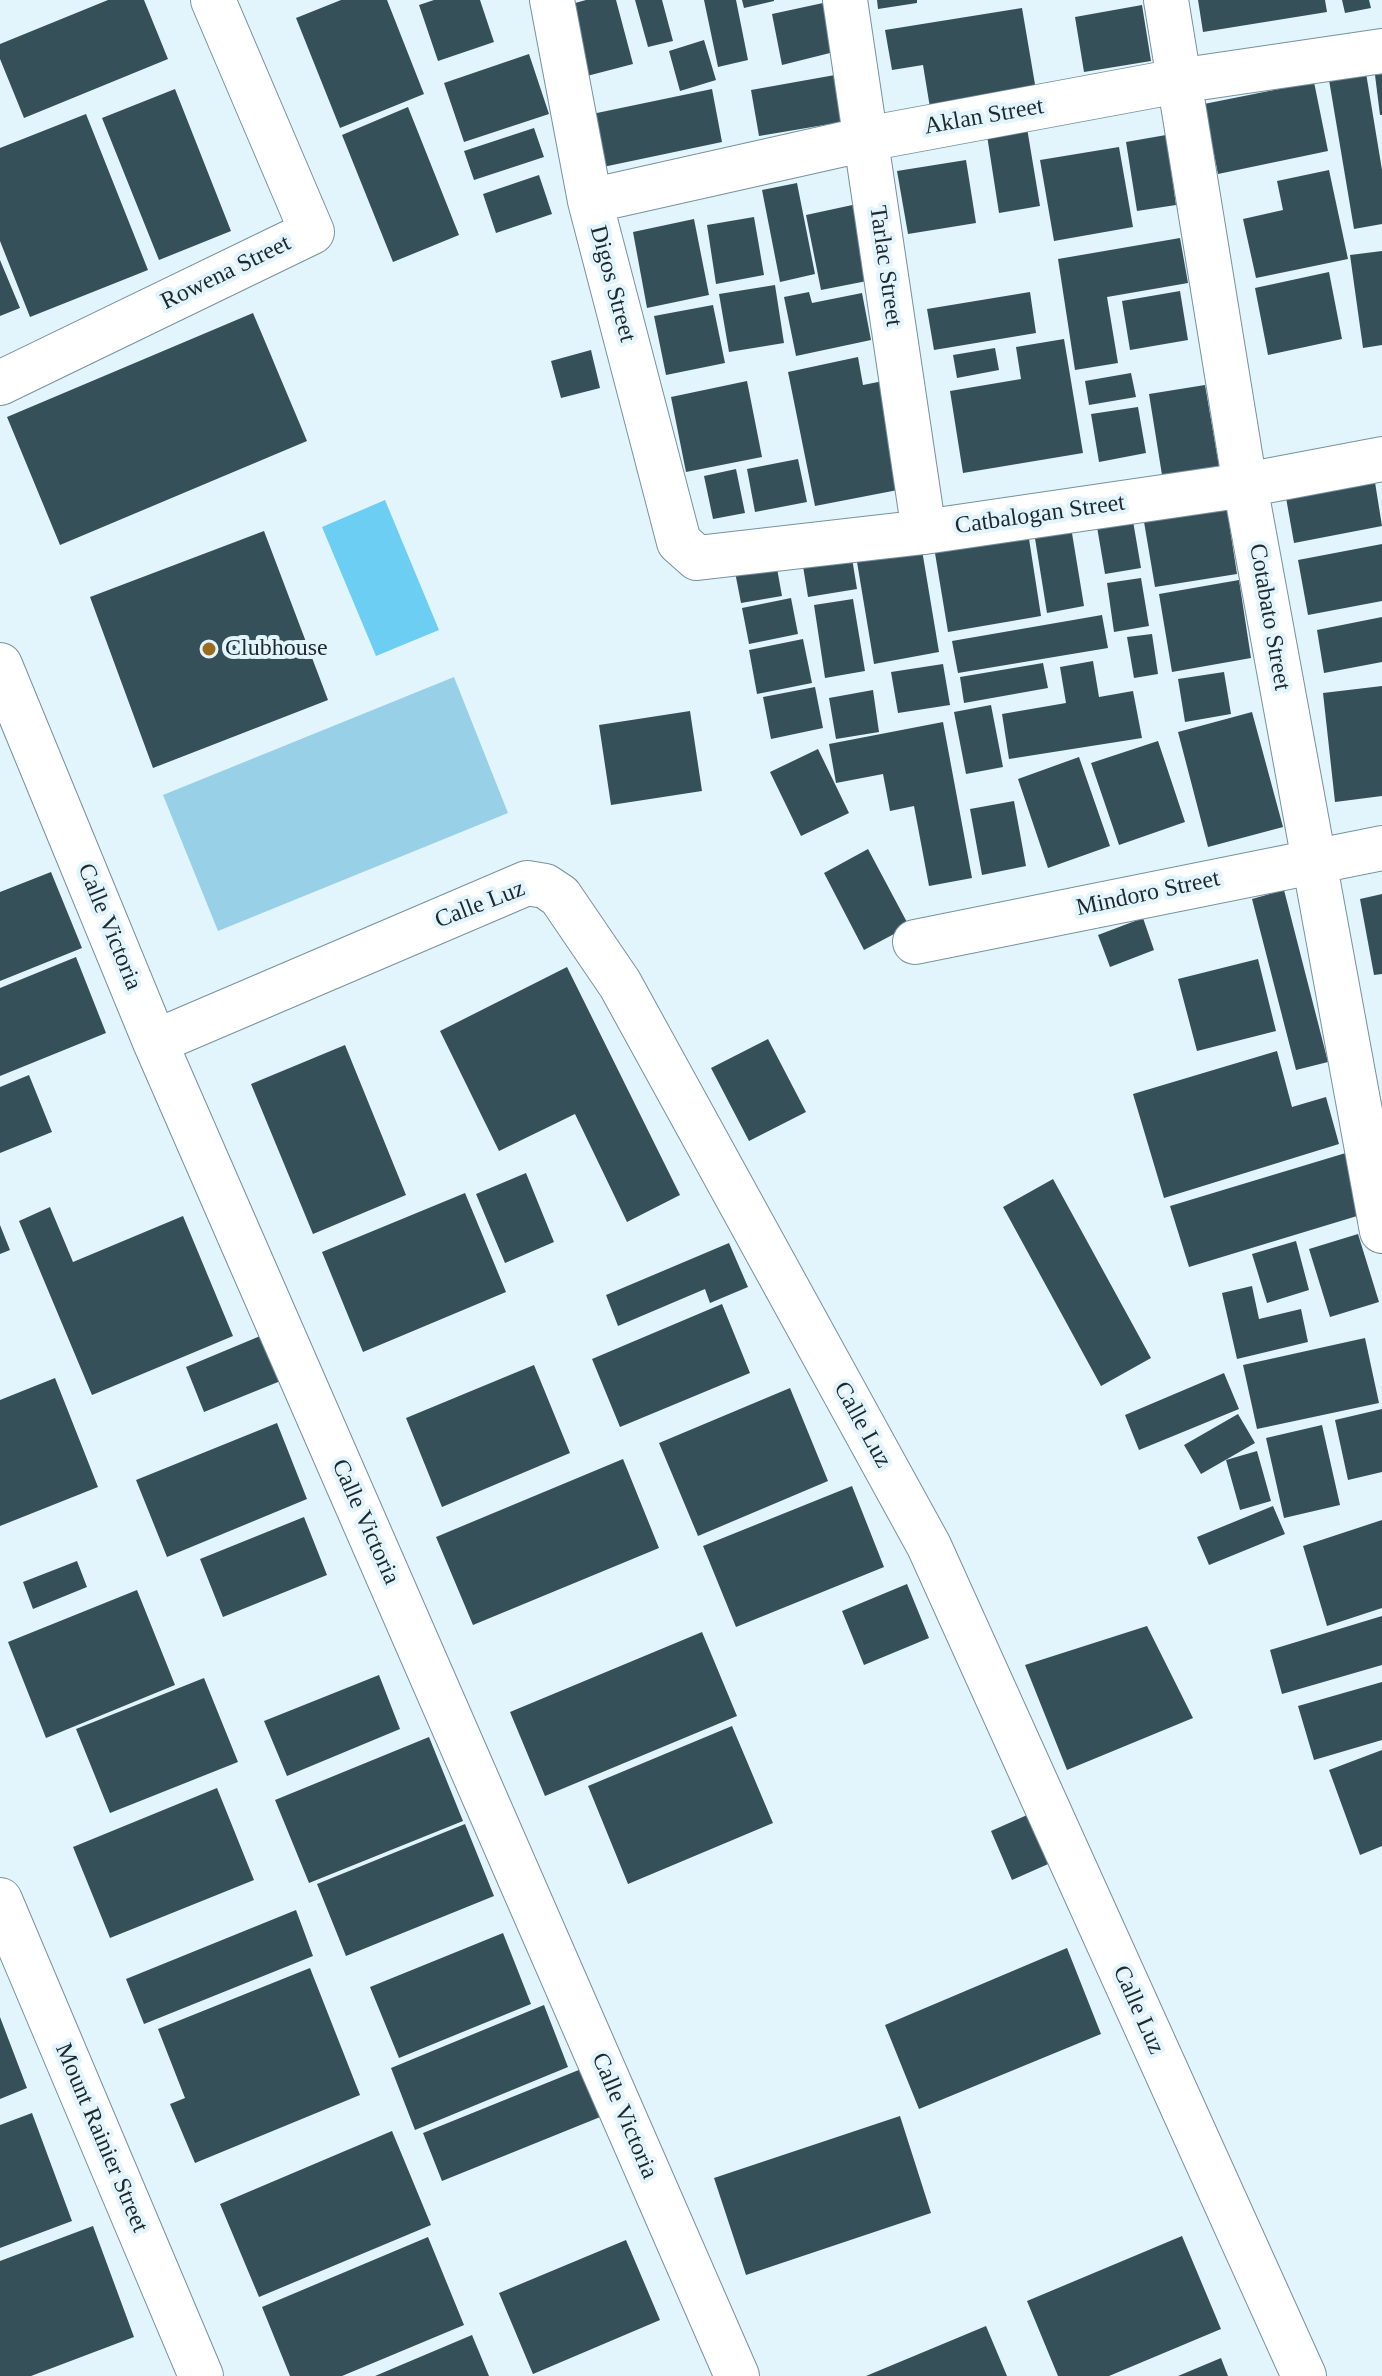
<!DOCTYPE html>
<style>
body{margin:0}
canvas{display:block;background:#e2f4fc}
</style>
<canvas width="1382" height="2376"></canvas>
<script>
const ctx = document.querySelector('canvas').getContext('2d');
ctx.lineJoin = 'round';
function fill(path, color) {
  ctx.fillStyle = color;
  ctx.fill(path, 'evenodd');
}
function poly(rows) {
  const path = new Path2D();
  for (const r of rows) {
    path.moveTo(r[0], r[1]);
    for (let i = 2; i < r.length; i += 2) path.lineTo(r[i], r[i + 1]);
  }
  return path;
}
function trace(path, color, width, dash) {
  ctx.strokeStyle = color;
  ctx.lineWidth = width;
  ctx.lineCap = dash ? 'butt' : 'round';
  ctx.setLineDash(dash || []);
  ctx.stroke(path);
}
function label(font, color, halo, rows, align = 'center') {
  ctx.font = font + ' "Times New Roman",serif';
  ctx.lineWidth = 8;
  ctx.setLineDash([]);
  ctx.textBaseline = 'middle';
  ctx.strokeStyle = halo;
  ctx.fillStyle = color;
  for (const [text, x, y, turn = 0] of rows) {
    ctx.save();
    ctx.translate(x, y);
    ctx.rotate((+turn || 0) * Math.PI / 180);
    ctx.textAlign = isNaN(turn) ? turn : align;
    if (halo) ctx.strokeText(text, 0, 0);
    ctx.fillText(text, 0, 0);
    ctx.restore();
  }
}
const green = poly([
 [454,677,508,813,218,931,163,795]
]);
const water = poly([
 [385,500,439,630,376,656,322,527]
]);
const building = poly([
 [108,0,144,0,168,59,24,118,0,59,0,44],
 [341,0,387,0,424,94,340,128,296,18],
 [434,0,480,0,494,42,438,61,419,5],
 [586,0,616,0,633,64,587,76,568,5],
 [635,0,662,0,673,41,648,47],
 [704,0,736,0,748,60,718,67],
 [742,0,774,0,774,1,744,8],
 [877,0,917,0,917,3,878,9],
 [1198,0,1325,0,1327,12,1203,32],
 [1342,0,1369,0,1371,8,1345,13],
 [823,3,834,52,782,65,772,14],
 [1142,5,1151,61,1084,72,1075,17],
 [1022,8,1038,102,932,120,923,65,892,70,885,30],
 [704,40,716,80,680,91,669,51],
 [529,54,549,114,464,142,444,83],
 [1366,73,1382,170,1382,224,1354,229,1329,80],
 [1382,74,1382,115,1380,115,1375,75],
 [835,75,842,122,759,136,751,90],
 [1314,82,1328,151,1218,174,1204,104],
 [175,89,231,231,159,260,102,118],
 [712,89,722,142,603,167,592,114],
 [408,107,459,235,393,262,342,135],
 [86,114,148,270,30,317,0,241,0,148],
 [1026,122,1040,206,999,213,986,129],
 [534,128,544,157,474,180,464,151],
 [1166,135,1176,205,1137,211,1126,142],
 [1119,147,1133,227,1054,241,1040,160],
 [966,160,976,223,908,234,897,171],
 [1329,170,1348,259,1256,278,1243,219,1283,210,1277,181],
 [539,175,552,214,496,233,483,194],
 [797,183,815,274,780,282,762,190],
 [857,204,872,280,821,290,806,215],
 [754,217,764,275,716,284,707,225],
 [694,219,709,295,647,308,633,232],
 [1180,238,1188,283,1107,297,1118,363,1075,370,1058,259],
 [1382,251,1382,345,1363,348,1350,255],
 [0,260,20,308,0,316],
 [1329,272,1342,339,1268,355,1255,288],
 [775,285,784,343,729,352,719,294],
 [1180,291,1188,340,1130,350,1122,301],
 [809,292,812,303,862,293,871,340,796,356,784,297],
 [1030,292,1036,333,934,350,927,309],
 [713,305,725,363,666,375,654,316],
 [253,313,307,441,60,545,7,417],
 [1064,339,1083,453,963,473,950,391,1021,379,1016,347],
 [995,348,999,370,957,378,953,355],
 [591,350,600,388,561,398,551,361],
 [858,357,863,385,888,380,908,488,815,506,788,372],
 [1131,373,1136,397,1089,405,1085,381],
 [747,381,762,457,686,472,671,397],
 [1205,385,1219,466,1162,475,1149,394],
 [1138,407,1146,453,1099,462,1091,414],
 [798,459,807,502,755,512,747,469],
 [736,469,745,513,713,519,704,476],
 [1374,476,1382,526,1294,543,1285,492],
 [1225,497,1237,574,1155,587,1142,510],
 [1070,521,1084,606,1047,613,1033,526],
 [1133,521,1141,568,1105,574,1097,527],
 [1027,526,1041,616,948,632,933,541],
 [264,531,328,700,153,768,90,597],
 [920,538,939,652,874,664,855,550],
 [1382,544,1382,601,1308,615,1298,560],
 [851,552,857,589,808,597,802,560],
 [776,563,782,596,741,603,735,572],
 [1141,578,1149,626,1114,632,1107,583],
 [1239,580,1251,658,1172,672,1159,594],
 [791,598,798,634,749,644,742,608],
 [853,599,865,671,825,678,814,605],
 [1102,615,1108,648,958,673,952,641],
 [1382,617,1382,662,1324,673,1317,630],
 [1152,634,1158,674,1134,678,1127,637],
 [803,639,812,683,757,694,749,650],
 [1093,661,1099,697,1133,691,1142,738,1009,759,1002,714,1066,703,1060,667],
 [1043,663,1048,688,964,703,960,677],
 [943,664,950,705,898,713,891,672],
 [1224,672,1231,714,1185,722,1178,679],
 [1382,686,1382,796,1335,802,1323,693],
 [815,687,823,728,771,739,763,697],
 [873,690,879,732,836,739,829,698],
 [991,705,1003,767,966,774,954,712],
 [690,711,702,791,611,805,599,725],
 [1252,712,1283,827,1208,847,1178,732],
 [943,722,972,878,929,886,914,806,890,811,883,774,836,783,829,744],
 [1158,741,1185,822,1119,845,1091,763],
 [818,749,849,813,801,836,770,772],
 [1079,757,1110,846,1048,868,1018,779],
 [1014,801,1026,866,982,875,970,809],
 [868,849,909,926,864,950,824,873],
 [51,872,82,948,0,981,0,892],
 [1284,890,1328,1062,1296,1070,1252,899],
 [1382,894,1382,974,1374,975,1360,899],
 [1143,918,1154,950,1110,967,1098,935],
 [76,957,106,1033,0,1076,0,988],
 [1258,959,1276,1031,1197,1051,1178,979],
 [567,967,680,1195,627,1222,575,1114,499,1151,440,1031],
 [768,1039,806,1112,749,1141,711,1068],
 [345,1045,406,1195,313,1234,251,1084],
 [1277,1051,1292,1107,1326,1097,1339,1144,1164,1198,1133,1094],
 [29,1075,52,1132,0,1153,0,1087],
 [1349,1152,1367,1213,1189,1267,1170,1206],
 [526,1173,554,1242,505,1263,476,1194],
 [1053,1179,1151,1358,1101,1386,1003,1207],
 [465,1193,506,1292,363,1352,322,1252],
 [50,1207,73,1262,183,1216,233,1336,92,1395,19,1221],
 [0,1225,10,1250,0,1254],
 [1358,1234,1379,1302,1330,1317,1309,1249],
 [1296,1241,1309,1290,1267,1303,1252,1254],
 [729,1243,748,1287,710,1303,705,1289,618,1326,606,1295],
 [1252,1286,1259,1319,1301,1309,1308,1342,1237,1359,1222,1293],
 [722,1304,750,1373,620,1427,592,1359],
 [265,1334,283,1380,204,1412,186,1367],
 [1365,1338,1379,1403,1257,1429,1243,1365],
 [534,1365,570,1453,442,1507,406,1418],
 [1224,1373,1239,1409,1139,1450,1125,1415],
 [55,1378,98,1487,0,1526,0,1400],
 [790,1388,828,1481,698,1536,659,1443],
 [1382,1409,1382,1472,1348,1480,1335,1420],
 [1238,1414,1255,1443,1201,1474,1184,1445],
 [277,1423,307,1499,167,1557,136,1480],
 [1322,1425,1340,1505,1284,1518,1266,1438],
 [1257,1451,1271,1501,1240,1510,1226,1460],
 [623,1459,659,1548,473,1625,436,1537],
 [852,1486,884,1567,736,1627,703,1546],
 [1273,1506,1285,1534,1209,1565,1197,1537],
 [304,1517,327,1575,223,1617,200,1559],
 [1382,1520,1382,1608,1327,1626,1303,1546],
 [77,1561,87,1587,33,1609,23,1582],
 [907,1584,929,1638,864,1665,842,1611],
 [137,1590,175,1685,46,1738,8,1642],
 [1382,1616,1382,1665,1282,1694,1270,1650],
 [1147,1626,1193,1718,1067,1770,1025,1665],
 [702,1632,737,1716,545,1796,510,1712],
 [379,1675,400,1729,287,1776,264,1721],
 [204,1678,238,1762,110,1813,76,1729],
 [1382,1682,1382,1740,1314,1760,1298,1706],
 [732,1726,773,1823,628,1884,588,1786],
 [429,1737,463,1821,309,1883,275,1800],
 [1382,1750,1382,1846,1360,1855,1329,1770],
 [217,1788,254,1880,110,1938,73,1847],
 [1034,1812,1055,1861,1012,1880,991,1831],
 [465,1824,494,1896,346,1956,317,1884],
 [296,1910,313,1956,144,2024,126,1979],
 [503,1933,531,2004,399,2058,370,1987],
 [1067,1948,1101,2034,919,2109,885,2025],
 [310,1968,360,2095,195,2163,170,2104,185,2098,158,2029],
 [544,2005,568,2067,415,2130,391,2068],
 [0,2017,27,2088,0,2099],
 [596,2063,615,2111,442,2181,423,2133],
 [32,2113,72,2221,0,2248,0,2125],
 [900,2116,931,2213,746,2275,714,2178],
 [392,2131,431,2225,259,2297,220,2204],
 [93,2226,134,2337,31,2376,0,2376,0,2261],
 [1182,2236,1221,2329,1109,2376,1058,2376,1027,2301],
 [428,2237,464,2325,342,2376,290,2376,262,2307],
 [626,2240,660,2320,533,2374,499,2293],
 [986,2326,1007,2376,866,2376],
 [472,2335,489,2376,375,2376],
 [1221,2358,1228,2376,1178,2376]
]);
const minor = poly([
 [552,0,590,201,679,542,697,558,924,532,1245,485,1382,459],
 [845,0,924,532],
 [1166,0,1245,485,1382,1231],
 [590,201,866,139,1178,81,1382,51],
 [0,383,312,232,213,0],
 [0,665,155,1042,737,2376],
 [915,942,1382,848],
 [155,1042,527,883,545,886,560,896,620,984,929,1546,1304,2376],
 [0,1900,201,2376]
]);
const markers = [
 [209,649,8,"#9a6b1c"]
];
const streetNames = [
 ["Aklan Street",984,117,-10],
 ["Tarlac Street",885,266,82],
 ["Rowena Street",226,273,-26],
 ["Digos Street",612,284,75],
 ["Catbalogan Street",1040,515,-8],
 ["Cotabato Street",1269,617,80],
 ["Mindoro Street",1148,894,-12],
 ["Calle Luz",480,905,-21],
 ["Calle Victoria",109,927,68],
 ["Calle Luz",862,1425,61],
 ["Calle Victoria",365,1522,66],
 ["Calle Luz",1138,2010,66],
 ["Calle Victoria",624,2116,67],
 ["Mount Rainier Street",101,2138,67]
];
const poiNames = [
 ["Clubhouse",225,649]
];
fill(green, '#98d0e8');
fill(water, '#6dcef4');
fill(building, '#36505a');
trace(minor, '#77929e', 46);
trace(minor, '#fff', 44);
for (const [x, y, r, color] of markers) {
  const dot = new Path2D();
  dot.arc(x, y, r, 0, 2 * Math.PI);
  ctx.fillStyle = color;
  ctx.fill(dot);
  trace(dot, '#e2f4fc', 3);
}
label('24px', '#1d292d', '#e2f4fc', streetNames);
label('24px', '#1d292d', '#e2f4fc', poiNames, 'left');
</script>
